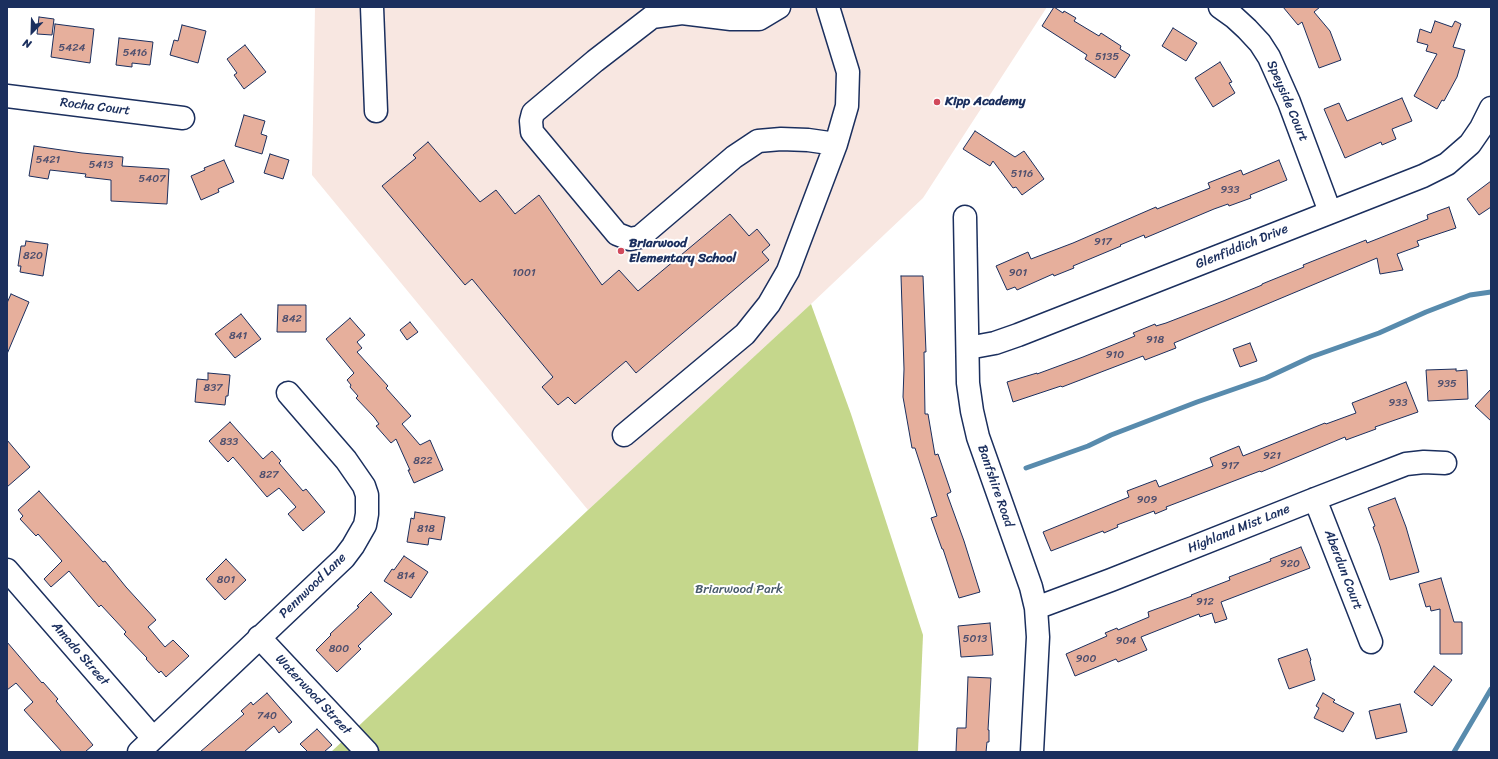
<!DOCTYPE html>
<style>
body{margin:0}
#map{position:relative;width:1498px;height:759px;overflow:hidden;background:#fff;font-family:Sriracha,sans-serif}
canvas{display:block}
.frame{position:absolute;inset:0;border:8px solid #1b2f5e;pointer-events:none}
.north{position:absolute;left:12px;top:12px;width:40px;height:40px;-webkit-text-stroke:3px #fff;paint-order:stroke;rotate:203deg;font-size:11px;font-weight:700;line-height:16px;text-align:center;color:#1b2f5e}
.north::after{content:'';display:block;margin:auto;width:14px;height:18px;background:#1b2f5e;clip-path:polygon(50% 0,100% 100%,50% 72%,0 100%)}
</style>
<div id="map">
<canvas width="1498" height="759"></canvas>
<div class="frame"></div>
<div class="north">N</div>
</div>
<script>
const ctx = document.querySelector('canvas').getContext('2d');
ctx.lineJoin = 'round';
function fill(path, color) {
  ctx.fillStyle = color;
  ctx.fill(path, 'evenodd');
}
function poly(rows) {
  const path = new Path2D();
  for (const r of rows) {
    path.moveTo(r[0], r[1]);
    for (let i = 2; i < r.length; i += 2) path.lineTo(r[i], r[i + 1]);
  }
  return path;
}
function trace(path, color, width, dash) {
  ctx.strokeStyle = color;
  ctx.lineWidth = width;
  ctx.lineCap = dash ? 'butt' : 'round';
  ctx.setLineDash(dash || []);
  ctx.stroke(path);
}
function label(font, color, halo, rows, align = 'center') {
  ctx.font = font + ' Sriracha,sans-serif';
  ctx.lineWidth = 4;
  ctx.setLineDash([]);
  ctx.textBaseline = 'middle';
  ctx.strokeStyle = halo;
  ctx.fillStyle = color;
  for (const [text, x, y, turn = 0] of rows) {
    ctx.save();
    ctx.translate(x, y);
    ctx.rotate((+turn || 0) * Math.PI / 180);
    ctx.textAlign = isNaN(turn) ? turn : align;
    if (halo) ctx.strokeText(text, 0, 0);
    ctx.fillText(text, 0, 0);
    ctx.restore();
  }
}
const built = poly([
 [315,7,1047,7,923,198,811,304,588,510,312,175]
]);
const green = poly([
 [811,304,851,414,923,635,918,752,331,752,588,510]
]);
const stream = poly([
 [1026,468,1088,446,1111,435,1197,402,1266,378,1311,357,1379,333,1426,312,1470,295,1491,292],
 [1454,752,1491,689]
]);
const building = poly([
 [1054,7,1063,13,1064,11,1076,18,1074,21,1099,36,1101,33,1121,46,1120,49,1130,55,1115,78,1085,59,1087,55,1042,26,1054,7],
 [1283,7,1320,7,1314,12,1330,31,1341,60,1319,68,1302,22,1298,25,1283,7],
 [39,17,54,19,52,35,37,34,39,17],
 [1435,21,1452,27,1455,21,1461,24,1453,47,1465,50,1457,77,1444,101,1442,100,1437,109,1414,96,1437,54,1426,51,1428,45,1417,42,1420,29,1431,33,1435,21],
 [55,24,94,29,90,63,51,57,55,24],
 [182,25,206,31,198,63,170,55,174,40,178,41,182,25],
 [1173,28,1197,43,1186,61,1162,46,1173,28],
 [119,38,153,42,150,65,132,63,132,67,116,65,119,38],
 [245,45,266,72,244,89,234,75,237,73,227,59,245,45],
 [1220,62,1232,82,1229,83,1235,93,1213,107,1195,78,1220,62],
 [1402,98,1412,121,1392,129,1396,139,1382,145,1381,142,1345,158,1324,109,1339,103,1347,121,1402,98],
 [244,115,265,121,261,134,267,136,262,154,235,146,244,115],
 [975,131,1015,157,1024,151,1044,179,1022,195,1016,187,1013,188,993,161,990,166,963,149,975,131],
 [428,142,480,202,496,190,515,214,539,195,602,285,619,270,638,291,730,214,749,236,757,229,770,245,762,252,769,260,636,373,626,361,575,404,568,397,558,405,542,387,553,377,472,279,465,285,382,186,416,158,413,155,428,142],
 [34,146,82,153,123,157,122,166,169,169,167,204,111,201,111,180,85,177,86,174,50,170,48,179,29,176,34,146],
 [270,154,289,160,283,179,264,173,270,154],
 [224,160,234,182,218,189,219,192,201,200,191,176,205,170,204,168,224,160],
 [1279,160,1287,180,1250,195,1251,198,1229,206,1228,204,1214,209,1145,238,1144,235,1120,245,1121,246,1073,266,1074,268,1054,276,1053,274,1017,290,1015,287,1007,290,996,266,1028,252,1031,259,1073,243,1156,207,1157,209,1210,188,1208,183,1241,170,1243,175,1279,160],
 [1491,181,1491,207,1479,215,1467,199,1491,181],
 [1449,207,1456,228,1417,241,1419,246,1397,254,1403,270,1380,274,1377,258,1174,343,1176,348,1145,360,1143,356,1062,387,1061,386,1013,402,1007,382,1037,373,1037,374,1083,357,1135,336,1133,333,1155,324,1156,326,1166,323,1223,301,1262,285,1262,284,1304,267,1303,265,1328,255,1366,240,1367,243,1428,219,1427,215,1449,207],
 [26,241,48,244,43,276,20,272,21,266,18,266,21,246,25,246,26,241],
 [901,276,923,276,926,352,924,352,925,414,928,414,935,455,938,454,951,492,947,494,964,541,980,592,959,598,943,549,942,549,931,518,937,516,915,448,912,448,903,397,904,369,901,276],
 [11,294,29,302,7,354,7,303,11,294],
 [278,305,306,305,306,332,277,332,278,305],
 [241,314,261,339,235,358,215,334,241,314],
 [350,318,365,335,357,342,362,348,357,352,388,386,386,388,411,416,402,424,420,445,430,440,443,470,414,483,408,470,410,470,396,439,391,443,376,426,379,424,374,417,356,398,358,396,350,387,351,385,347,380,354,373,326,339,350,318],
 [410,322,418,332,407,340,400,330,410,322],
 [1250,343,1257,361,1240,367,1233,349,1250,343],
 [1456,369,1456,371,1467,370,1468,399,1428,401,1426,370,1456,369],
 [208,373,230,375,228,396,226,396,225,405,195,402,197,379,208,380,208,373],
 [1406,382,1418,412,1375,427,1376,429,1346,440,1345,437,1261,472,1260,471,1166,507,1167,509,1155,514,1154,511,1117,525,1118,527,1104,533,1103,531,1095,534,1051,551,1043,532,1129,497,1127,491,1156,480,1159,487,1213,466,1210,458,1239,446,1243,456,1325,423,1326,424,1356,413,1352,403,1406,382],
 [1491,389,1491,421,1475,406,1491,389],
 [230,422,263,459,272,451,281,461,279,463,303,491,306,489,325,512,303,531,288,514,296,507,279,488,267,497,233,457,228,462,209,441,230,422],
 [7,440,30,467,7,487,7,440],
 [39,491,103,562,105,561,126,587,156,620,148,627,165,647,173,640,189,656,166,677,161,671,159,673,146,659,147,658,124,634,126,632,101,605,99,607,69,571,51,587,44,579,62,561,38,534,36,536,20,519,23,516,18,510,39,491],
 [1395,498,1406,527,1419,572,1390,580,1380,546,1373,527,1375,526,1368,508,1395,498],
 [415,512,445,517,441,540,429,538,428,545,407,542,411,518,414,519,415,512],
 [1301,547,1310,568,1221,602,1227,619,1215,623,1212,613,1200,617,1199,614,1141,637,1147,650,1118,662,1116,659,1075,676,1066,654,1107,636,1105,633,1117,628,1118,630,1149,617,1148,612,1192,596,1191,595,1230,580,1229,577,1271,561,1270,559,1301,547],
 [404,556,428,572,411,598,384,581,392,569,394,570,404,556],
 [226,559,246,580,225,600,206,579,226,559],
 [1441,578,1454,622,1462,622,1462,654,1440,654,1440,609,1431,611,1430,606,1426,607,1419,584,1441,578],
 [371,592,392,614,358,646,361,649,337,672,316,650,331,635,330,634,359,607,357,606,371,592],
 [990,623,993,655,961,657,958,626,990,623],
 [7,642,42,683,43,682,58,699,56,701,93,745,85,752,62,752,24,710,33,702,16,683,7,690,7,642],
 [1307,649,1311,660,1310,661,1315,680,1289,689,1278,659,1307,649],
 [1434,666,1452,680,1432,706,1414,692,1434,666],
 [968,677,991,678,988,730,989,730,989,742,987,742,986,752,956,752,957,728,966,728,968,677],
 [267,693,292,722,279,733,274,726,244,752,200,752,244,714,241,711,251,702,253,705,267,693],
 [1323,693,1335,700,1333,702,1354,713,1343,732,1314,718,1319,708,1316,706,1323,693],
 [1400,704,1407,732,1376,739,1369,711,1400,704],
 [317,729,332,745,324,752,308,752,300,744,317,729]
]);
const minor = poly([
 [372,7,376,111],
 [779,7,759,19,731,19,682,13,652,17,595,61,533,113,531,121,532,132,617,234,630,239,640,237,734,157,758,141,781,139,808,140,836,144],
 [1220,7,1234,17,1247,29,1260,43,1269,57,1289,102,1330,212],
 [7,96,183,118],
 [965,217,968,383,972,411,978,437,1031,587,1036,608,1038,637,1032,752],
 [968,348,995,343,1018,335,1423,176,1447,164,1470,144,1481,128,1491,108],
 [624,435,745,334,769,304,788,271,836,144,847,106,848,72,828,7],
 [1315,499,1371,642],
 [7,570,153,738],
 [1036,608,1111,580,1315,499,1406,464,1424,462,1445,463],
 [259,637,367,752],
 [139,752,344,558,353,546,365,525,367,514,367,495,364,486,346,460,288,393]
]);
const markers = [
 [937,102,4,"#d1495b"],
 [621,251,4,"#d1495b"]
];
const numberNames = [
 ["5424",72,48],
 ["5416",135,53],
 ["5135",1107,57],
 ["5421",48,160],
 ["5413",101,165],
 ["5116",1022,174],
 ["5407",152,179],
 ["933",1230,190],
 ["917",1103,242],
 ["820",33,256],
 ["1001",524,273],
 ["901",1018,273],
 ["842",292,319],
 ["841",238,336],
 ["918",1155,340],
 ["910",1115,355],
 ["935",1447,384],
 ["837",213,388],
 ["933",1398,403],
 ["833",229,442],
 ["921",1272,456],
 ["822",423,461],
 ["917",1230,466],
 ["827",269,475],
 ["909",1147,500],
 ["818",426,529],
 ["920",1290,564],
 ["814",406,576],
 ["801",226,580],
 ["912",1205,602],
 ["5013",975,639],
 ["904",1126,641],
 ["800",339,649],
 ["900",1086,659],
 ["740",267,716]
];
const streetNames = [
 ["Speyside Court",1287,101,67],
 ["Rocha Court",95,107,7],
 ["Glenfiddich Drive",1242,247,-22],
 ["Banfshire Road",995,486,71],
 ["Highland Mist Lane",1239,529,-22],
 ["Aberdun Court",1343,570,69],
 ["Pennwood Lane",313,586,-44],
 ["Amado Street",80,654,49],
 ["Waterwood Street",313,695,47]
];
const poiNames = [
 ["Kipp Academy",945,102],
 ["Briarwood",629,244],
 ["Elementary School",629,259]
];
const parkNames = [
 ["Briarwood Park",739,590]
];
fill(built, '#f8e7e1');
fill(green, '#c5d78c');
trace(stream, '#588bad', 5);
fill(building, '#e6af9c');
trace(building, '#1b2f5e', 1);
trace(minor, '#1b2f5e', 25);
trace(minor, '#fff', 22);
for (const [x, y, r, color] of markers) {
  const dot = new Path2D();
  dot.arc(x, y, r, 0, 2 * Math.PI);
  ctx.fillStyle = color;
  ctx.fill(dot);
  trace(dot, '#fff', 1.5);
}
label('11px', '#4e4f6e', null, numberNames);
label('13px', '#1b2f5e', '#fff', streetNames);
label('bold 13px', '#1b2f5e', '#fff', poiNames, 'left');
label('13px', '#46596a', '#fff', parkNames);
</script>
